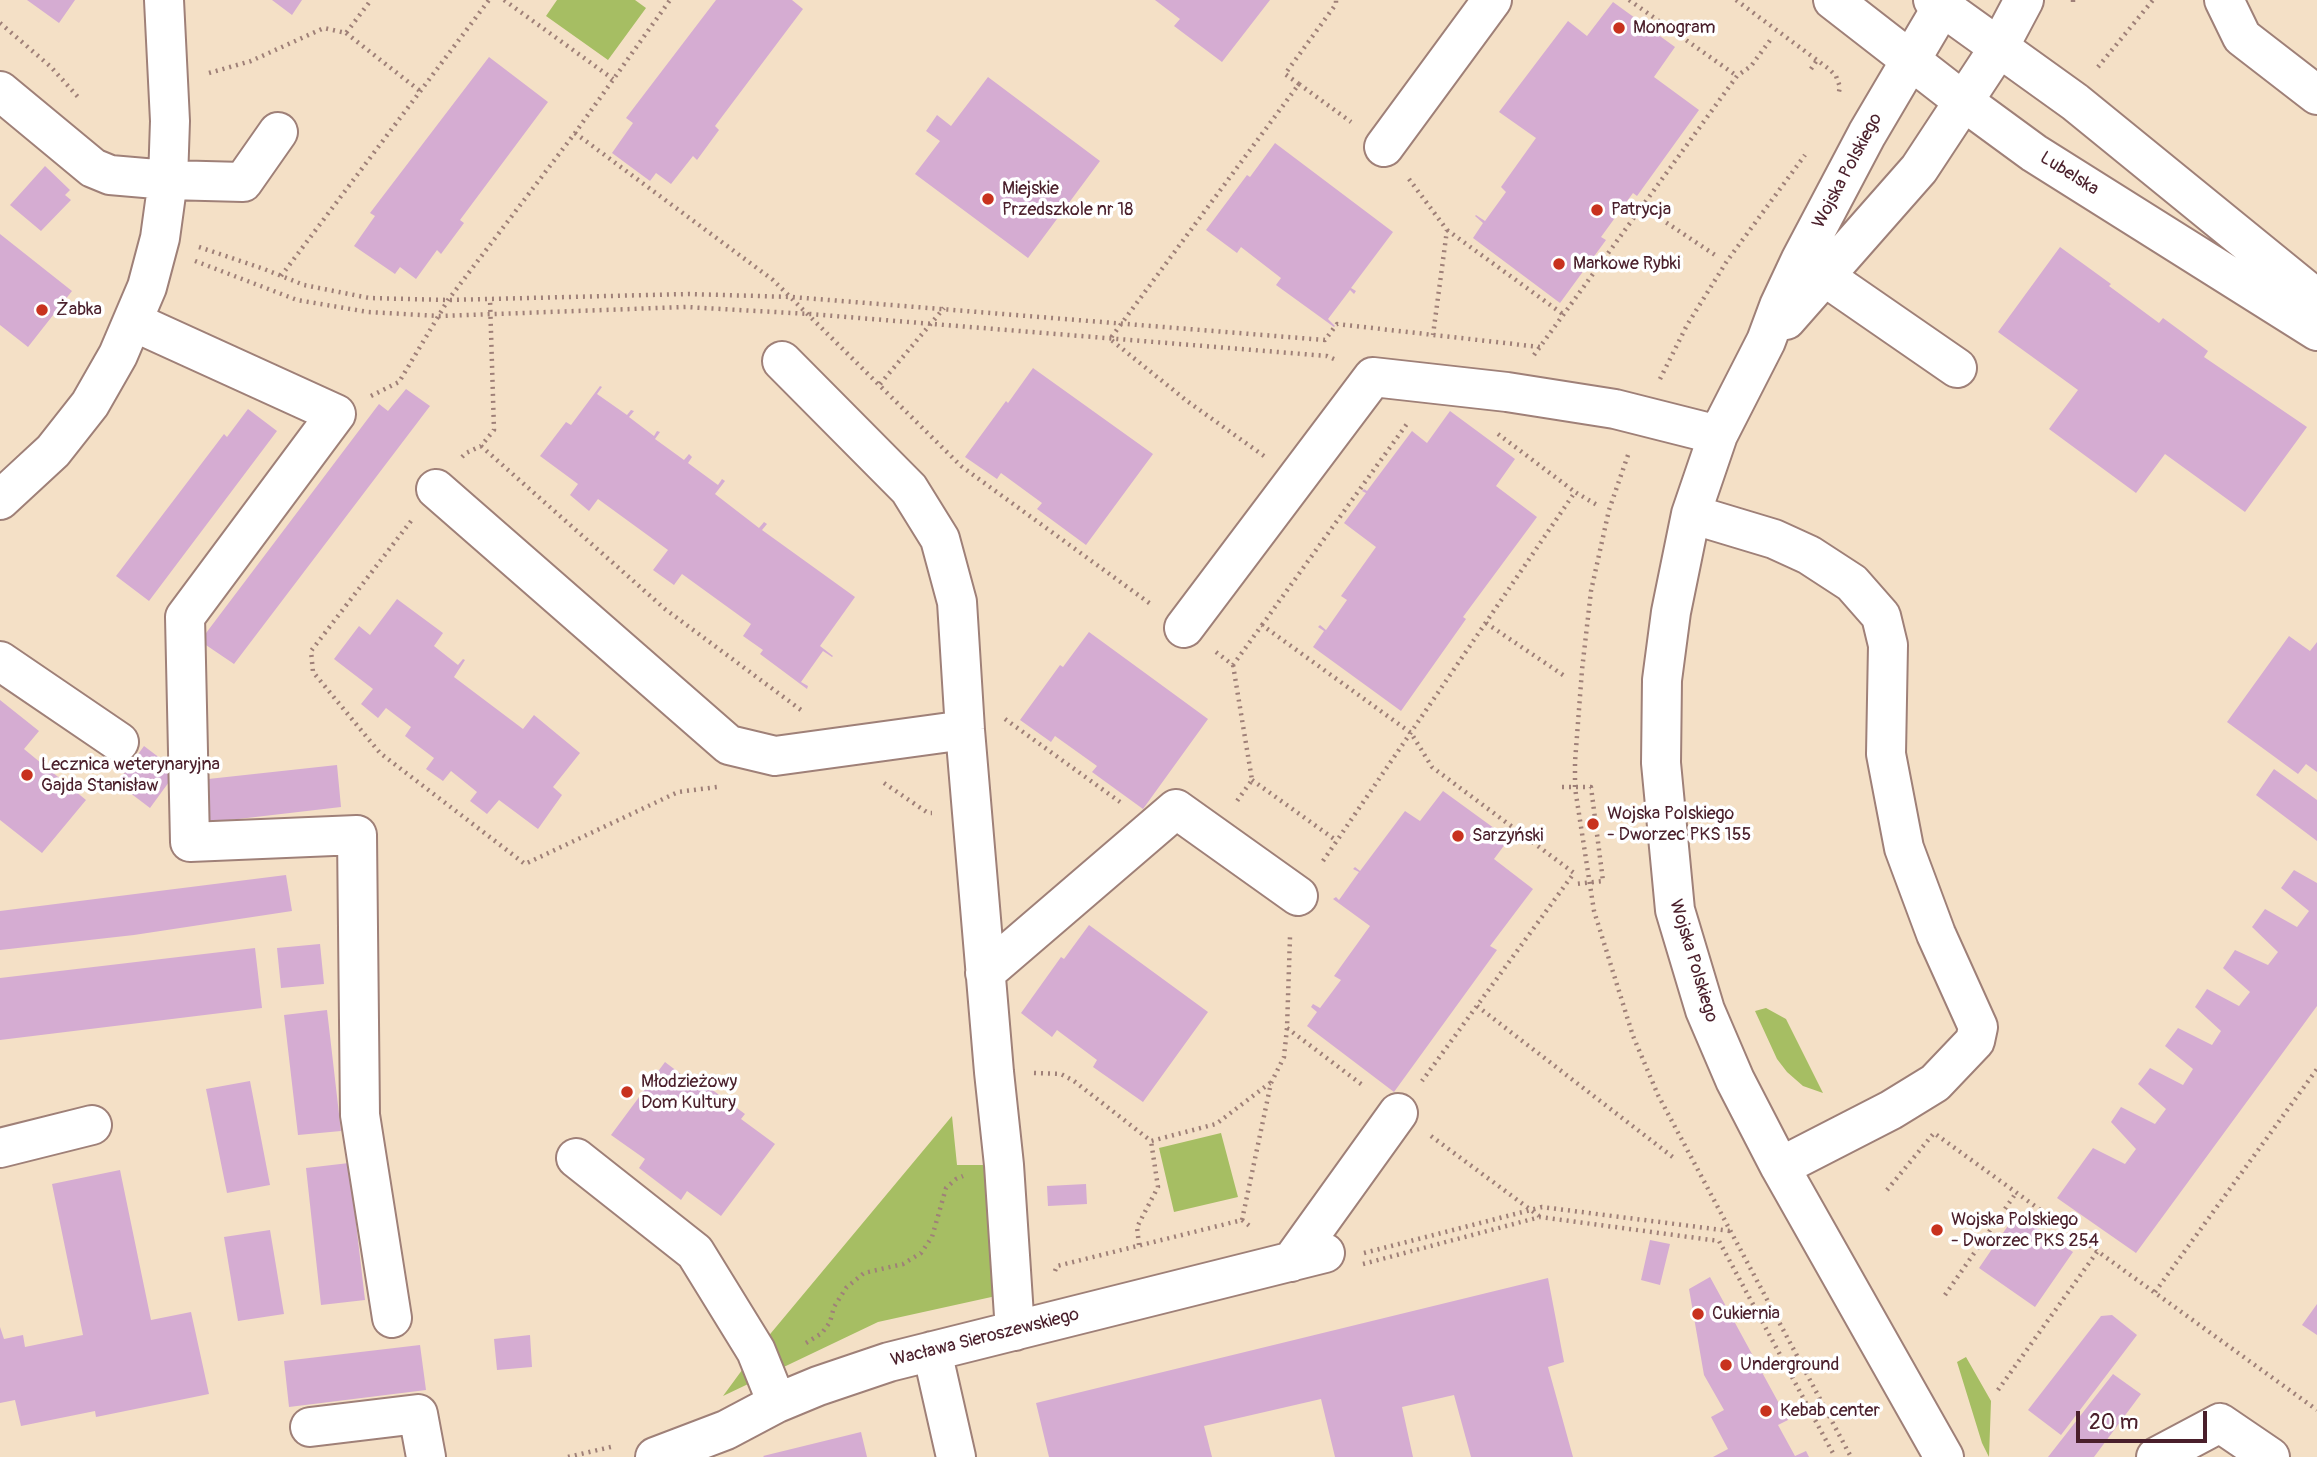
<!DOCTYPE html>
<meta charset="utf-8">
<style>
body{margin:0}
#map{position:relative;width:2317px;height:1457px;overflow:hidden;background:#f4e0c6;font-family:Pangolin,sans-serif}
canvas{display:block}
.scale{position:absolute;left:2076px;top:1411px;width:131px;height:32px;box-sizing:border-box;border:4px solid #4a1f2b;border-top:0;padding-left:9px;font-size:21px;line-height:24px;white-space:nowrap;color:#4a1f2b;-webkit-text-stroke:5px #fff;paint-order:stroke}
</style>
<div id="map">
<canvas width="2317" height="1457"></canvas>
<div class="scale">20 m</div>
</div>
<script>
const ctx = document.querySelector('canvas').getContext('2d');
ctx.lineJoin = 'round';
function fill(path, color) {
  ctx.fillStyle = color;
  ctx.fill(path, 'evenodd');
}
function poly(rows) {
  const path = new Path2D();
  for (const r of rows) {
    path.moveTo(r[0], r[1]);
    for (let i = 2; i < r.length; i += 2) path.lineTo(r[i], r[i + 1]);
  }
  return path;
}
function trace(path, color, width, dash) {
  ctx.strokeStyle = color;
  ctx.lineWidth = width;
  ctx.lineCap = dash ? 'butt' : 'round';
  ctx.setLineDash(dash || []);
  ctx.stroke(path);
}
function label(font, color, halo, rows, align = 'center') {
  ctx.font = font + ' Pangolin,sans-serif';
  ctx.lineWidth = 7;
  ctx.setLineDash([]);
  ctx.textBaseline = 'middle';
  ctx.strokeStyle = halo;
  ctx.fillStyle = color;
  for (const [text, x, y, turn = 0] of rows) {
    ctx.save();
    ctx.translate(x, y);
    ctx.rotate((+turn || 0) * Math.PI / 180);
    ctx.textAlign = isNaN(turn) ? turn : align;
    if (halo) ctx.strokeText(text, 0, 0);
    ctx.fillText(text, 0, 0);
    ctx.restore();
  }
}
const green = poly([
 [557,0,635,0,646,8,608,60,546,16],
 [1766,1008,1786,1019,1823,1093,1803,1086,1787,1072,1777,1059,1755,1011],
 [952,1116,957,1165,985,1165,996,1296,878,1322,723,1396,756,1351],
 [1221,1133,1238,1197,1174,1212,1159,1148],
 [1966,1357,1991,1401,1989,1457,1982,1443,1957,1362]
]);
const building = poly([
 [27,0,75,0,59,23],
 [272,0,302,0,292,15],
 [716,0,792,0,803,9,715,126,719,130,697,160,693,156,671,184,656,173,650,181,612,153,633,123,626,118],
 [1155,0,1270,0,1222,62,1174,26,1180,19],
 [1613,2,1675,47,1654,77,1699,110,1637,196,1633,193,1601,237,1606,240,1560,303,1473,238,1483,223,1475,216,1476,215,1485,221,1506,192,1501,187,1536,138,1499,112,1568,21,1587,36],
 [489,57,548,102,460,220,464,223,441,254,437,250,416,279,400,267,395,274,354,246,375,216,370,213],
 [988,77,1100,161,1028,258,915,174,940,141,926,131,937,115,951,126],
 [1275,143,1393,232,1351,288,1356,291,1354,294,1350,290,1328,319,1335,326,1334,327,1276,285,1281,278,1241,247,1237,253,1206,230,1247,175,1250,177],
 [45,166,70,190,65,195,71,200,41,231,10,205],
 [0,234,72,291,28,347,0,325],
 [2060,247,2111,284,2109,286,2159,323,2163,318,2208,351,2204,357,2307,427,2245,512,2165,454,2136,493,2049,429,2078,390,1998,332],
 [1033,368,1153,454,1086,545,1037,509,1042,503,1001,473,997,479,965,457,1006,401,1008,403],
 [600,386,602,387,597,394,627,415,631,410,634,411,629,417,654,436,657,431,660,432,655,439,684,460,689,454,692,457,688,463,718,485,722,479,725,481,715,494,759,528,764,522,767,524,762,530,855,597,820,646,833,656,832,657,823,651,801,682,808,686,807,689,760,654,763,650,743,636,751,624,682,574,674,585,653,570,668,550,598,499,589,511,570,495,578,484,540,456,566,422,571,425],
 [406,389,430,406,234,664,200,641,379,404,388,411],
 [248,409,277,431,149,601,116,576,224,434,227,437],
 [1450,411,1515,459,1496,486,1537,517,1463,617,1466,619,1401,711,1313,647,1324,631,1318,627,1320,625,1326,630,1347,600,1341,596,1376,547,1344,523,1366,493,1362,491,1364,489,1367,491,1412,431,1427,443],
 [397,599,443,633,434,646,458,665,463,659,465,660,454,677,523,729,534,715,580,753,553,787,562,795,538,829,499,800,487,814,470,801,477,792,451,771,443,781,426,769,434,758,405,736,411,727,386,708,378,718,361,704,373,689,334,659,359,626,370,635],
 [1089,632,1208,719,1143,809,1092,772,1097,766,1055,736,1051,742,1020,720,1060,665,1063,667],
 [2289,636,2310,651,2317,642,2317,772,2306,764,2298,774,2227,722],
 [0,700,39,731,24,749,86,800,42,853,0,820],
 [144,746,177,771,150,808,117,783],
 [337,765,341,807,204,823,199,780],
 [2274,769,2317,800,2317,841,2256,795],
 [1443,791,1509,839,1494,859,1533,889,1490,946,1497,950,1394,1092,1307,1026,1317,1012,1311,1007,1313,1004,1320,1008,1341,980,1334,976,1370,926,1333,899,1336,897,1339,900,1359,872,1353,869,1355,867,1360,871,1405,811,1420,821],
 [2294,870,2317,883,2317,1006,2136,1253,2057,1198,2093,1148,2125,1164,2136,1149,2111,1122,2121,1107,2155,1124,2166,1109,2138,1084,2150,1068,2183,1085,2193,1069,2165,1046,2178,1028,2212,1045,2221,1031,2195,1007,2207,989,2239,1006,2250,992,2223,968,2235,950,2268,965,2278,952,2252,927,2265,909,2297,927,2309,911,2281,888],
 [286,875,292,911,134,935,0,950,0,911],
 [1089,925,1208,1012,1143,1102,1093,1067,1097,1060,1057,1030,1052,1037,1021,1013,1061,957,1064,959],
 [320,944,324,984,281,988,277,948],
 [255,948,262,1008,0,1040,0,978],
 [327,1010,341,1131,298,1135,284,1015],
 [665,1062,699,1088,703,1083,745,1114,741,1119,775,1144,721,1216,687,1191,681,1200,639,1168,645,1159,611,1135],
 [250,1081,270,1185,227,1193,206,1089],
 [349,1163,365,1300,321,1305,306,1168],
 [120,1170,151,1320,191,1312,209,1394,96,1417,95,1411,21,1426,15,1400,0,1403,0,1327,4,1339,23,1335,25,1347,83,1335,52,1184],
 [1086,1184,1087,1204,1048,1206,1047,1186],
 [2016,1214,2073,1252,2035,1307,1979,1268],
 [270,1230,284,1314,238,1321,224,1237],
 [1650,1240,1670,1244,1660,1285,1641,1280],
 [1710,1277,1788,1420,1778,1425,1795,1456,1806,1451,1809,1457,1713,1457,1728,1449,1711,1417,1724,1410,1704,1375,1689,1289],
 [1548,1278,1564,1362,1548,1367,1573,1457,1471,1457,1454,1395,1402,1407,1413,1457,1335,1457,1321,1399,1204,1426,1212,1457,1049,1457,1036,1403],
 [2317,1304,2317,1335,2302,1325],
 [2112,1315,2137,1335,2061,1435,2028,1410,2101,1316],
 [530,1335,532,1367,497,1370,494,1339],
 [420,1345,426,1390,289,1407,284,1361],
 [2113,1374,2141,1394,2094,1457,2048,1457],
 [861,1432,867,1457,764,1457,763,1456]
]);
const path = poly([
 [504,0,613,79],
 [1629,0,1737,76],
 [1736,0,1829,69,1836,76,1840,87,1838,96],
 [2073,0,2073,3],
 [0,23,51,67,78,97],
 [346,33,420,91],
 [2098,67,2153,0],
 [1811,69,1817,60],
 [209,73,251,61,324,28,346,33,371,0],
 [1299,84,1351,122],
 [575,133,773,280,961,466,1152,605],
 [1409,179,1447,230,1433,335],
 [1643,207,1715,255],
 [1447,230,1564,315],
 [199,247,264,269,304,285,369,298,448,300,688,294,792,297,1325,340,1337,324,1540,347],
 [195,261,297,300,368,312,439,316,686,307,810,314,1327,356,1334,359],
 [281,276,489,0],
 [1534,355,1737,76,1751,66,1771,39],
 [1660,379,1687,325,1727,261,1805,155],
 [880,384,944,308],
 [371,396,399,382,448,300,575,133,670,0],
 [1498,434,1575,492],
 [481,446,665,609,801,710],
 [1628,455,1609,510,1591,591,1582,670,1575,762,1575,788,1594,911,1633,1036,1658,1095,1851,1457],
 [1264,456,1187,401,1110,339,1299,84,1285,74,1336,4,1336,0],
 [462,457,466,453,481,446,494,430,490,299],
 [411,521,311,651,313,672,380,753,525,864,678,792,717,787],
 [1486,623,1566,677],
 [1262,625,1409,421],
 [1216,652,1233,665,1262,625,1411,733,1432,767,1574,873,1422,1081],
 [1233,665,1252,780,1237,801],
 [1005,719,1120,802],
 [1252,780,1337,841],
 [884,783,928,813,932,813],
 [1562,787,1591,787,1603,881,1576,884],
 [1323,861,1575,492,1597,505],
 [1477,1006,1674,1158],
 [1287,1028,1365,1087],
 [1034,1073,1061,1074,1074,1081,1151,1141,1216,1124,1270,1083],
 [1431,1136,1539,1216],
 [1887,1190,1934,1133,2317,1410],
 [1242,1220,1271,1083,1284,1057,1287,1028,1290,937],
 [1139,1245,1137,1227,1158,1187,1151,1141],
 [1364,1253,1542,1207,1730,1231],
 [1363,1264,1540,1217,1719,1241,1835,1457],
 [1055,1271,1057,1266,1242,1220,1252,1228],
 [2155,1292,2317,1069],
 [1945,1295,2016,1193],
 [806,1343,822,1333,830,1322,834,1307,846,1288,864,1273,903,1264,921,1253,932,1237,946,1188,956,1179,963,1176],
 [1998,1390,2097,1252],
 [568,1457,615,1446]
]);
const minor = poly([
 [2224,0,2242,37,2317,95],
 [0,91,93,168,110,175,168,180,243,182,278,132],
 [1384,147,1492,0],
 [1805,263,1957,368],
 [1786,320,1919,169,1998,49,2024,0],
 [134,322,336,414,185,617,190,842,357,835,360,1115,392,1318],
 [782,361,909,489,940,539,957,602,965,730,994,1072,1004,1165,1015,1331],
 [436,489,729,745,775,756,965,730],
 [0,500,53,451,90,404,118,355,147,287,160,238,168,180,170,121,164,0],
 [1691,514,1774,539,1809,555,1852,583,1881,616,1888,645,1886,754,1904,848,1936,934,1978,1027,1975,1041,1935,1083,1891,1110,1780,1167],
 [1184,628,1373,377,1507,392,1615,409,1718,435],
 [0,661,119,742],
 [985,973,1176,809,1298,896],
 [0,1148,92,1125],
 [576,1158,695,1252,756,1351,777,1403],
 [1291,1262,1398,1113],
 [932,1351,956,1457],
 [310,1427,418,1414,426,1457],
 [655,1457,726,1430,777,1403,818,1386,889,1362,1325,1253],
 [1944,1457,1780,1167,1735,1080,1705,1010,1675,910,1661,763,1662,680,1671,612,1691,514,1718,435,1766,341,1779,306,1801,259,1867,134,1946,0],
 [2156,1457,2220,1423,2270,1457]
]);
const major = poly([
 [1833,0,1963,101,2034,153,2317,331],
 [1933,0,2075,102,2317,299]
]);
const markers = [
 [1619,28,7,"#c8321e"],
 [988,199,7,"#c8321e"],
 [1597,210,7,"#c8321e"],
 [1559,264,7,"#c8321e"],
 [42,310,7,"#c8321e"],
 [27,775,7,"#c8321e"],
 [1593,824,7,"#c8321e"],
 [1458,836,7,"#c8321e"],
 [627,1092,7,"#c8321e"],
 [1937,1230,7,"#c8321e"],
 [1698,1314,7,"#c8321e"],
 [1726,1365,7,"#c8321e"],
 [1766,1411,7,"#c8321e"]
];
const poiNames = [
 ["Monogram",1633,28],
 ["Miejskie",1002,189],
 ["Przedszkole nr 18",1002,210],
 ["Patrycja",1611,210],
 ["Markowe Rybki",1573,264],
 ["Żabka",56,310],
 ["Lecznica weterynaryjna",41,765],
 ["Gajda Stanisław",41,786],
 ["Wojska Polskiego",1607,814],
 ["- Dworzec PKS 155",1607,835],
 ["Sarzyński",1472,836],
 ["Młodzieżowy",641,1082],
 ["Dom Kultury",641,1103],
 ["Wojska Polskiego",1951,1220],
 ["- Dworzec PKS 254",1951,1241],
 ["Cukiernia",1712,1314],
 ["Underground",1740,1365],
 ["Kebab center",1780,1411]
];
const streetNames = [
 ["Wojska Polskiego",1848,171,-62],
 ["Lubelska",2069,174,32],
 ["Wojska Polskiego",1693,961,73],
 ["Wacława Sieroszewskiego",985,1338,-14]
];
fill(green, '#a6be63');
fill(building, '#d5acd2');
trace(minor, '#9f8078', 42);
trace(major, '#9f8078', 42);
trace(path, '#9f8078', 4.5, [2, 5]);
trace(minor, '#fff', 38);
trace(major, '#fff', 38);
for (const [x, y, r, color] of markers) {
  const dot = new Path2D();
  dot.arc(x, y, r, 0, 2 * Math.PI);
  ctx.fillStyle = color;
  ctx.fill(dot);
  trace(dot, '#fff', 2.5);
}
label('18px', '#4a1f2b', '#fff', poiNames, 'left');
label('18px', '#4a1f2b', '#fff', streetNames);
</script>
